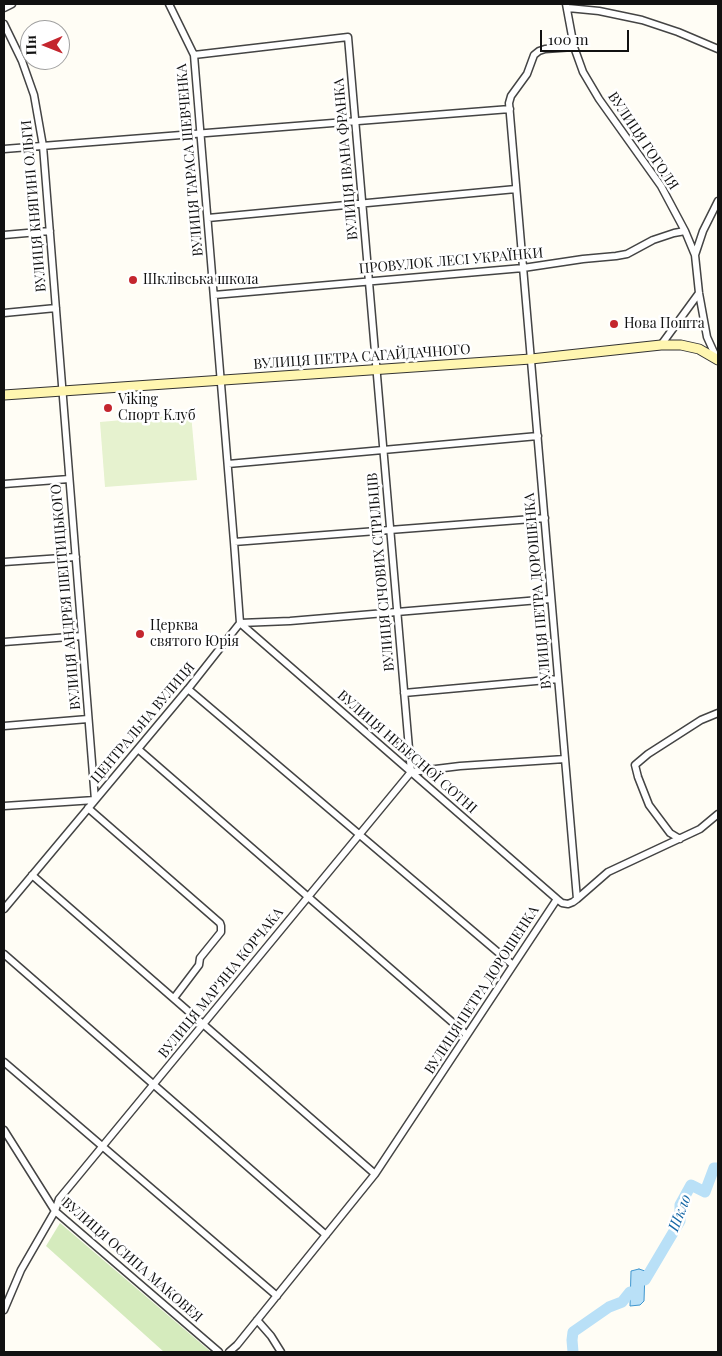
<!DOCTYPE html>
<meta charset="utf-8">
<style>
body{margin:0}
#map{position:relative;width:722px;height:1356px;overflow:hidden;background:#fffdf5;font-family:"Playfair Display",serif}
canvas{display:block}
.frame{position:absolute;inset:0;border:5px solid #111;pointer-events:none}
.north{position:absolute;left:20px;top:20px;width:50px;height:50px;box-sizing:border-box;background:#fff;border:1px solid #a0a0a0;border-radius:50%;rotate:269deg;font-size:14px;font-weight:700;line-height:20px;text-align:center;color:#111}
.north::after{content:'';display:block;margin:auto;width:18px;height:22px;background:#c4262e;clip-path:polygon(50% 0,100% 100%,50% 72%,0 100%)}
.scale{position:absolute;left:540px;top:30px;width:89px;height:22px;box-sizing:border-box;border:2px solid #111;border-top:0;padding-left:6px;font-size:15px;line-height:18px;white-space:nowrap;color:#111;-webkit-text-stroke:4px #fff;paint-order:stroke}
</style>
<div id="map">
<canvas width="722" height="1356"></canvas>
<div class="frame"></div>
<div class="north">Пн</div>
<div class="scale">100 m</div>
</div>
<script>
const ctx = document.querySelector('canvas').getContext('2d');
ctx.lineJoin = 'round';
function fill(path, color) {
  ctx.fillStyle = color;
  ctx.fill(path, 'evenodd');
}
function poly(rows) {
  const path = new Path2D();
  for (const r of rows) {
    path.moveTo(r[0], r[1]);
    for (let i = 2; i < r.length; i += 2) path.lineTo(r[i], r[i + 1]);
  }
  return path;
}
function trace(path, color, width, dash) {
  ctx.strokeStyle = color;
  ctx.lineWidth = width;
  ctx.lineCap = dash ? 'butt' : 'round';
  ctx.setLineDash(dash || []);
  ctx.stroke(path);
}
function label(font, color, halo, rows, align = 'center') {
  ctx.font = font + ' "Playfair Display",serif';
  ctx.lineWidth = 5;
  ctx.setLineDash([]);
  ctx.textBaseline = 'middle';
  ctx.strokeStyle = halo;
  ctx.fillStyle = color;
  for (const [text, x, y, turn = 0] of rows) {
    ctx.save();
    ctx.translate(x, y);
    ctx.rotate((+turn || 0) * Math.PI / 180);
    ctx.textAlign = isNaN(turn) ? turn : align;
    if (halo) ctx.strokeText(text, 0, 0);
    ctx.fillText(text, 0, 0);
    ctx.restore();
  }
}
const green = poly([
 [60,1223,211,1352,164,1352,46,1246]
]);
const pitch = poly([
 [191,414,197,480,105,487,100,422]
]);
const water = poly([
 [639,1269,645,1271,644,1301,640,1305,630,1306,631,1271,639,1269]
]);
const river = poly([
 [645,1280,680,1221,680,1205,691,1185,705,1192,714,1168,718,1168],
 [573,1352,572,1340,573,1332,609,1307,622,1302,630,1292]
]);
const street = poly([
 [566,4,574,47,583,72,599,99,661,186,685,231,695,255,699,293,707,337,717,359],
 [4,8,12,4],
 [568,8,599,11,642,20,678,32,718,49],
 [4,24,22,61,34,95,43,146,95,800,4,806],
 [194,55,348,37,411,772],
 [4,149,510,109],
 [208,218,516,189],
 [4,235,50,231],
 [695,255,703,231,718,201],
 [214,295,523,268,583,259,616,256,627,254,653,240,674,233,685,231],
 [4,313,56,308],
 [661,345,699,293],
 [228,464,538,436],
 [4,484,69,479],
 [234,542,545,518],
 [4,562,76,557],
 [240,623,557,899],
 [240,623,290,621,551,599],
 [4,642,82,636],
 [188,689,513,965],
 [404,693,558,679],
 [4,726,88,719],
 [138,749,467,1035],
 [411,772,460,766,565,759],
 [88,808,220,923,221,926,221,932,200,958,199,965,174,998],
 [680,839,670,833,649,805,638,777,635,765,648,754,701,720,718,713],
 [32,875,375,1174],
 [577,899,608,872,700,829,718,814],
 [4,909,188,689,240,623,234,542,194,55,169,4],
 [4,954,326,1235],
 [4,1062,277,1296],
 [4,1130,55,1211,219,1352],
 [4,1310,21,1270,55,1211,59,1199,411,772],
 [257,1320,271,1336,281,1352],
 [229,1352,237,1345,375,1174,557,899,562,903,568,904,573,902,577,899,509,103,511,96,527,74,534,55,539,51,545,49,574,47]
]);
const secondary = poly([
 [4,395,531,359,661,345,681,345,699,349,718,360]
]);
const markers = [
 [133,280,5,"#c4262e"],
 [614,324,5,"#c4262e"],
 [108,408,5,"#c4262e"],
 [140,634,5,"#c4262e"]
];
const streetNames = [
 ["ВУЛИЦЯ ГОГОЛЯ",643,141,56],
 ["ВУЛИЦЯ ІВАНА ФРАНКА",346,159,-95],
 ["ВУЛИЦЯ ТАРАСА ШЕВЧЕНКА",190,160,-95],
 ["ВУЛИЦЯ КНЯГИНІ ОЛЬГИ",34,206,-95],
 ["ПРОВУЛОК ЛЕСІ УКРАЇНКИ",451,261,-5],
 ["ВУЛИЦЯ ПЕТРА САГАЙДАЧНОГО",362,357,-4],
 ["ВУЛИЦЯ СІЧОВИХ СТРІЛЬЦІВ",381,572,-95],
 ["ВУЛИЦЯ ПЕТРА ДОРОШЕНКА",538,591,-95],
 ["ВУЛИЦЯ АНДРЕЯ ШЕПТИЦЬКОГО",66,597,-95],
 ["ЦЕНТРАЛЬНА ВУЛИЦЯ",143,723,-50],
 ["ВУЛИЦЯ НЕБЕСНОЇ СОТНІ",407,752,41],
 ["ВУЛИЦЯ МАР'ЯНА КОРЧАКА",221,983,-51],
 ["ВУЛИЦЯ ПЕТРА ДОРОШЕНКА",482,990,-57],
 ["ВУЛИЦЯ ОСИПА МАКОВЕЯ",132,1260,41]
];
const poiNames = [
 ["Шклівська школа",143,280],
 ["Нова Пошта",624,324],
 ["Viking",118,400],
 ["Спорт Клуб",118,416],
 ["Церква",150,626],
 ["святого Юрія",150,642]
];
const waterNames = [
 ["Шкло",680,1213,-69]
];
fill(green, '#d5ebbd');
fill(pitch, '#e6f2cf');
fill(water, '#b9e0f7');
trace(water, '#3f96cf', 1);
trace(river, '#b9e0f7', 11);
trace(street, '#444', 9);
trace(secondary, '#333', 11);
trace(street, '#fff', 6);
trace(secondary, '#fff6b0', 9);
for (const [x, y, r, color] of markers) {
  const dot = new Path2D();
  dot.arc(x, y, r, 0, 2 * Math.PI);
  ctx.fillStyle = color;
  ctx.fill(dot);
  trace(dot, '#fff', 2);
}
label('14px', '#111', '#fff', streetNames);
label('14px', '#111', '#fff', poiNames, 'left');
label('italic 15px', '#1768a6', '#fff', waterNames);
</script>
